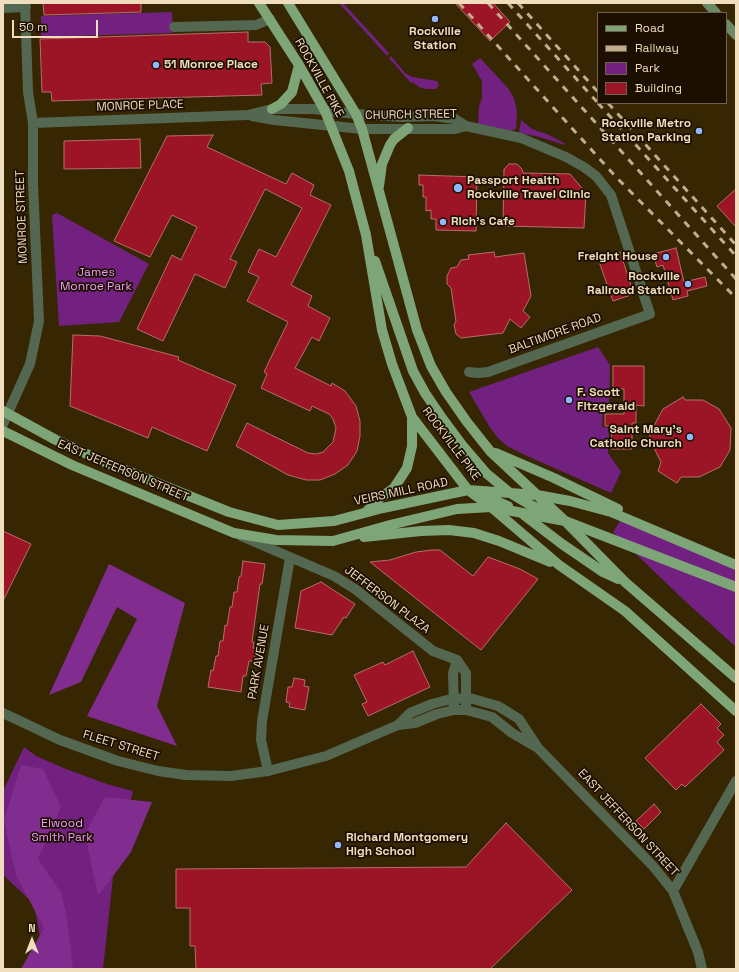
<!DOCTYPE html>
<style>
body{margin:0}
#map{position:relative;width:739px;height:972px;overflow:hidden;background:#362602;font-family:"Space Grotesk",sans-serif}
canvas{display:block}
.frame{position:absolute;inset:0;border:4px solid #efddbe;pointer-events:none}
.legend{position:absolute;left:597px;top:12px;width:130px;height:92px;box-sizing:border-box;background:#1c0f00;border:1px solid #70614c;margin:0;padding:5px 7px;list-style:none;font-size:12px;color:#efddbe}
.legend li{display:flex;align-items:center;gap:8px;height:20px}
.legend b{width:20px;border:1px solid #70614c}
.north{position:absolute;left:12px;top:920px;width:40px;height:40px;-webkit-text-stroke:3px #1c0f00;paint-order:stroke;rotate:0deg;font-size:11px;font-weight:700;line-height:16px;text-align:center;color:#efddbe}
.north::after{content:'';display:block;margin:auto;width:14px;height:18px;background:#efddbe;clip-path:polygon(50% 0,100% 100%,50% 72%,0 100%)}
.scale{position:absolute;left:12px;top:20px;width:86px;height:18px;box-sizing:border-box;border:2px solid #efddbe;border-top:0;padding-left:5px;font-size:12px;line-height:14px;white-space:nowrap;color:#efddbe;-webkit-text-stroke:3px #1c0f00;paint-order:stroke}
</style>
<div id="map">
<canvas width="739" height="972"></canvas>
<div class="frame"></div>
<ul class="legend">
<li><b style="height:5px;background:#7ea578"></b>Road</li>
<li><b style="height:5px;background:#bfad8d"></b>Railway</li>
<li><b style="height:11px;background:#722180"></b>Park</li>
<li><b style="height:11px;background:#9c1527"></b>Building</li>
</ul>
<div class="north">N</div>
<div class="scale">50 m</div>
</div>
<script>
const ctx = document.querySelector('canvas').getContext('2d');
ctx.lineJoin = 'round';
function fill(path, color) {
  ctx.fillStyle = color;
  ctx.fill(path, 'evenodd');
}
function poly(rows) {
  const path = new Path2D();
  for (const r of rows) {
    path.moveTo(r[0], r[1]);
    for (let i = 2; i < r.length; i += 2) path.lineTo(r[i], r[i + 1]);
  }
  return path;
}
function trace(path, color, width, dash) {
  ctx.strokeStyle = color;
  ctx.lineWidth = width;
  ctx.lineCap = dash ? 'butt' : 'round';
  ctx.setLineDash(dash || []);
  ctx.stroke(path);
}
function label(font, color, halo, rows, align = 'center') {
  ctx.font = font + ' "Space Grotesk",sans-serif';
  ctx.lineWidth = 3.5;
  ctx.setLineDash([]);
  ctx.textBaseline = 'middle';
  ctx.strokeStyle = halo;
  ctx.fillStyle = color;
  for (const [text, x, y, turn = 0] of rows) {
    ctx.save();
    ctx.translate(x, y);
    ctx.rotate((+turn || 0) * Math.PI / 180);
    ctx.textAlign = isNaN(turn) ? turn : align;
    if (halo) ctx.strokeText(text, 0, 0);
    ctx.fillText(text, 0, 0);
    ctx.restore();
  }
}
const green = poly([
 [339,3,343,3,389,53,387,56],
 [172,12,173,33,41,37,41,16],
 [391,56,405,73,412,77,437,81,439,84,438,87,436,89,426,89,419,87,412,82,411,83,389,58],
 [480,58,508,88,514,98,517,111,516,128,514,130,512,130,512,131,478,124,479,106,482,98,482,81,472,64],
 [521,120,532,129,549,135,564,143,565,145,540,137,519,133],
 [57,213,149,264,119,322,59,326,52,215],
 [598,347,610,365,609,410,603,410,602,427,609,428,608,453,621,472,611,493,527,456,507,446,498,438,489,426,469,392],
 [620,521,699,553,736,570,736,647,686,602,613,532],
 [24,747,36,756,66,769,107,784,133,791,115,859,103,969,33,969,43,954,34,904,3,875,3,791]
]);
const forest = poly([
 [109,564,185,603,157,706,177,746,87,716,137,619,117,607,81,682,49,695],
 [21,765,43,769,61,807,38,859,62,894,68,925,73,969,21,969,44,928,16,875,4,820],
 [105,797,152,802,131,852,98,896,85,834]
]);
const building = poly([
 [43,3,141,3,141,12,44,15,43,3],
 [455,3,493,3,510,22,490,41,455,3],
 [248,32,248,42,265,42,270,47,272,83,261,84,262,95,52,101,51,92,42,92,40,39,248,32],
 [213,135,207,147,286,184,292,173,314,185,310,195,331,205,291,285,312,296,308,306,330,318,319,341,312,337,295,368,331,386,332,383,345,391,356,406,360,421,360,436,357,451,348,465,335,474,320,480,306,480,288,475,236,446,247,423,308,453,316,454,323,452,333,442,336,428,333,419,329,414,312,406,310,411,261,388,267,374,264,372,288,322,247,301,259,277,248,272,259,249,276,257,302,208,265,189,230,259,237,262,225,288,195,274,163,341,137,329,172,255,181,260,197,227,172,215,150,257,114,241,167,136,213,135],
 [140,139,141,168,64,169,64,141,140,139],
 [509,164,517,164,522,169,523,173,570,174,586,193,584,228,503,226,504,169,509,164],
 [419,175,477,177,476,231,436,230,436,219,431,219,431,210,426,211,426,197,423,197,423,185,419,185,419,175],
 [736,189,736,227,717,206,736,189],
 [676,248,684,282,705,277,707,286,687,291,688,296,673,300,663,265,657,267,653,254,676,248],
 [494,252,495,257,524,253,531,296,523,311,530,317,521,328,510,319,503,333,461,338,456,334,454,325,456,321,451,288,447,284,447,276,451,268,457,267,461,260,469,259,468,255,494,252],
 [620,252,634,294,613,301,598,259,620,252],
 [73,335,100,336,179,357,178,360,236,385,207,451,152,427,148,438,70,406,73,335],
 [613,366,644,366,644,406,636,405,636,423,632,423,632,449,611,449,612,426,605,426,605,414,624,414,624,389,613,389,613,366],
 [683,397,685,400,703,400,719,409,731,428,730,450,720,467,699,477,681,477,677,483,658,471,661,462,653,446,650,446,650,433,663,409,683,397],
 [3,531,31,544,3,601,3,531],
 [432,550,440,550,473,576,488,557,520,569,538,579,481,650,370,562,390,560,416,552,432,550],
 [243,561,265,564,262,584,260,584,252,642,254,642,253,648,256,648,254,661,249,661,246,676,243,676,241,692,208,687,211,670,213,671,216,656,218,656,220,641,223,641,225,625,227,626,230,607,232,607,234,592,237,592,239,577,241,576,243,561],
 [321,582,355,604,346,618,344,617,332,635,295,628,301,591,321,582],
 [413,651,430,687,368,716,362,704,367,702,354,675,383,662,385,665,413,651],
 [294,678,305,680,304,686,309,687,305,710,289,707,290,703,286,702,288,687,292,687,294,678],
 [701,704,721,724,717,728,724,735,717,742,724,750,685,787,682,784,676,790,645,758,701,704],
 [654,804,661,812,644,829,636,821,654,804],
 [506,823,572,890,490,969,196,969,195,946,190,946,190,908,176,908,176,869,466,867,506,823]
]);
const minor = poly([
 [3,8,26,7],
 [174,27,256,25,270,19],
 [356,114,402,117,434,116,455,119,466,126,521,138,566,157,584,167,596,176,611,195,650,314,488,372,478,373,469,372],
 [362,129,455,129,466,126],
 [241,536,334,576,355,589,433,651,457,660,466,673,466,710],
 [454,707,453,673,457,660],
 [268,771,261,740,262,721,290,558]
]);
const tertiary = poly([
 [252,116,274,120,362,129],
 [33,123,248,115,272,109,313,109,356,114],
 [3,424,30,364,39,321,33,183,33,123,28,92,25,3],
 [3,713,60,740,118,761,158,771,186,775,231,776,268,771,326,756,398,725,415,723,437,714,454,710,466,710,492,717,512,733,538,748],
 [398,725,410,713,432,704,447,700,466,698,473,699,498,706,519,719,538,748,653,866,673,891,698,952,702,969],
 [673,891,736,781]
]);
const secondary = poly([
 [707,3,716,13],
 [726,24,736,35]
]);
const primary = poly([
 [259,3,299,65,325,111,349,171,366,235,382,330,392,364,412,417,468,490,491,507,559,565,625,611,736,711],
 [288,3,356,114,362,129,417,330,431,366,446,392,467,422,490,451,565,521,625,582,736,678],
 [272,109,281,104,292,92,299,65],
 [379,186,382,164,390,145,394,139,408,128],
 [375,261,413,371,425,393,442,418,462,445,486,473,510,493,527,503,551,515],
 [3,411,56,440,100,460,229,512,278,525,334,521,383,508,468,490,510,493,537,495,570,501,611,512,736,565],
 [3,431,72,465,234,533,276,540,333,541,390,525,457,509,491,507,565,521,736,587],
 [496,453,554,478,618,509],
 [479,494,508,506],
 [367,511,381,497,394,488,407,468,412,446,412,417],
 [524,515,562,544,603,572,618,579],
 [364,537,421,531,449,530,474,533,499,541,550,562]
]);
const rail = poly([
 [459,3,616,177,736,298],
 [488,3,736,279],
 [508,3,598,103],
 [518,3,598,92],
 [598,103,736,256],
 [608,103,736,245]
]);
const markers = [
 [435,19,4,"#91b8fd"],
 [156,65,4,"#91b8fd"],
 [699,131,4,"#91b8fd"],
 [458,188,5,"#91b8fd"],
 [443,222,4,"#91b8fd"],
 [666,257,4,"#91b8fd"],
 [688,284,4,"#91b8fd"],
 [569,400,4,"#91b8fd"],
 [690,437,4,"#91b8fd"],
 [338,845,4,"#91b8fd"]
];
const poiNames = [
 ["Rockville",435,32,"center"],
 ["Station",435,46,"center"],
 ["51 Monroe Place",164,65],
 ["Rockville Metro",691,124,"right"],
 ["Station Parking",691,138,"right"],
 ["Passport Health",467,181],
 ["Rockville Travel Clinic",467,195],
 ["Rich's Cafe",451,222],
 ["Freight House",658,257,"right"],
 ["Rockville",680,277,"right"],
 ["Railroad Station",680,291,"right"],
 ["F. Scott",577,393],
 ["Fitzgerald",577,407],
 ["Saint Mary's",682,430,"right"],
 ["Catholic Church",682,444,"right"],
 ["Richard Montgomery",346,838],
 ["High School",346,852]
];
const streetNames = [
 ["ROCKVILLE PIKE",319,78,61],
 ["MONROE PLACE",140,106,-2],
 ["CHURCH STREET",411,115,-1],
 ["MONROE STREET",22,217,-92],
 ["BALTIMORE ROAD",555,334,-20],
 ["ROCKVILLE PIKE",451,444,53],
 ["EAST JEFFERSON STREET",123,471,23],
 ["VEIRS MILL ROAD",401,492,-12],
 ["JEFFERSON PLAZA",387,600,37],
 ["PARK AVENUE",259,662,-80],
 ["FLEET STREET",121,746,17],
 ["EAST JEFFERSON STREET",628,823,47]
];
const parkNames = [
 ["James",96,273],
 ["Monroe Park",96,287],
 ["Elwood",62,824],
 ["Smith Park",62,838]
];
fill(green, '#722180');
fill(forest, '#812d8f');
fill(building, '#9c1527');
trace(building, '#b66e6c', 1);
trace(minor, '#546751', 10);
trace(tertiary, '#546751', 10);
trace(secondary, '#6c8a67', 10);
trace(primary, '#7ea578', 10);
trace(rail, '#bfad8d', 3, [7, 7]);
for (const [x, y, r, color] of markers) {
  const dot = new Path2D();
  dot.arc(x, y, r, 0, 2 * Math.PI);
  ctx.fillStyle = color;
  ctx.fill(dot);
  trace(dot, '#1c0f00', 1.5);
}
label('bold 12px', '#efddbe', '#1c0f00', poiNames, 'left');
label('12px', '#efddbe', '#1c0f00', streetNames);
label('12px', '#ed9bfb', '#1c0f00', parkNames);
</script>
